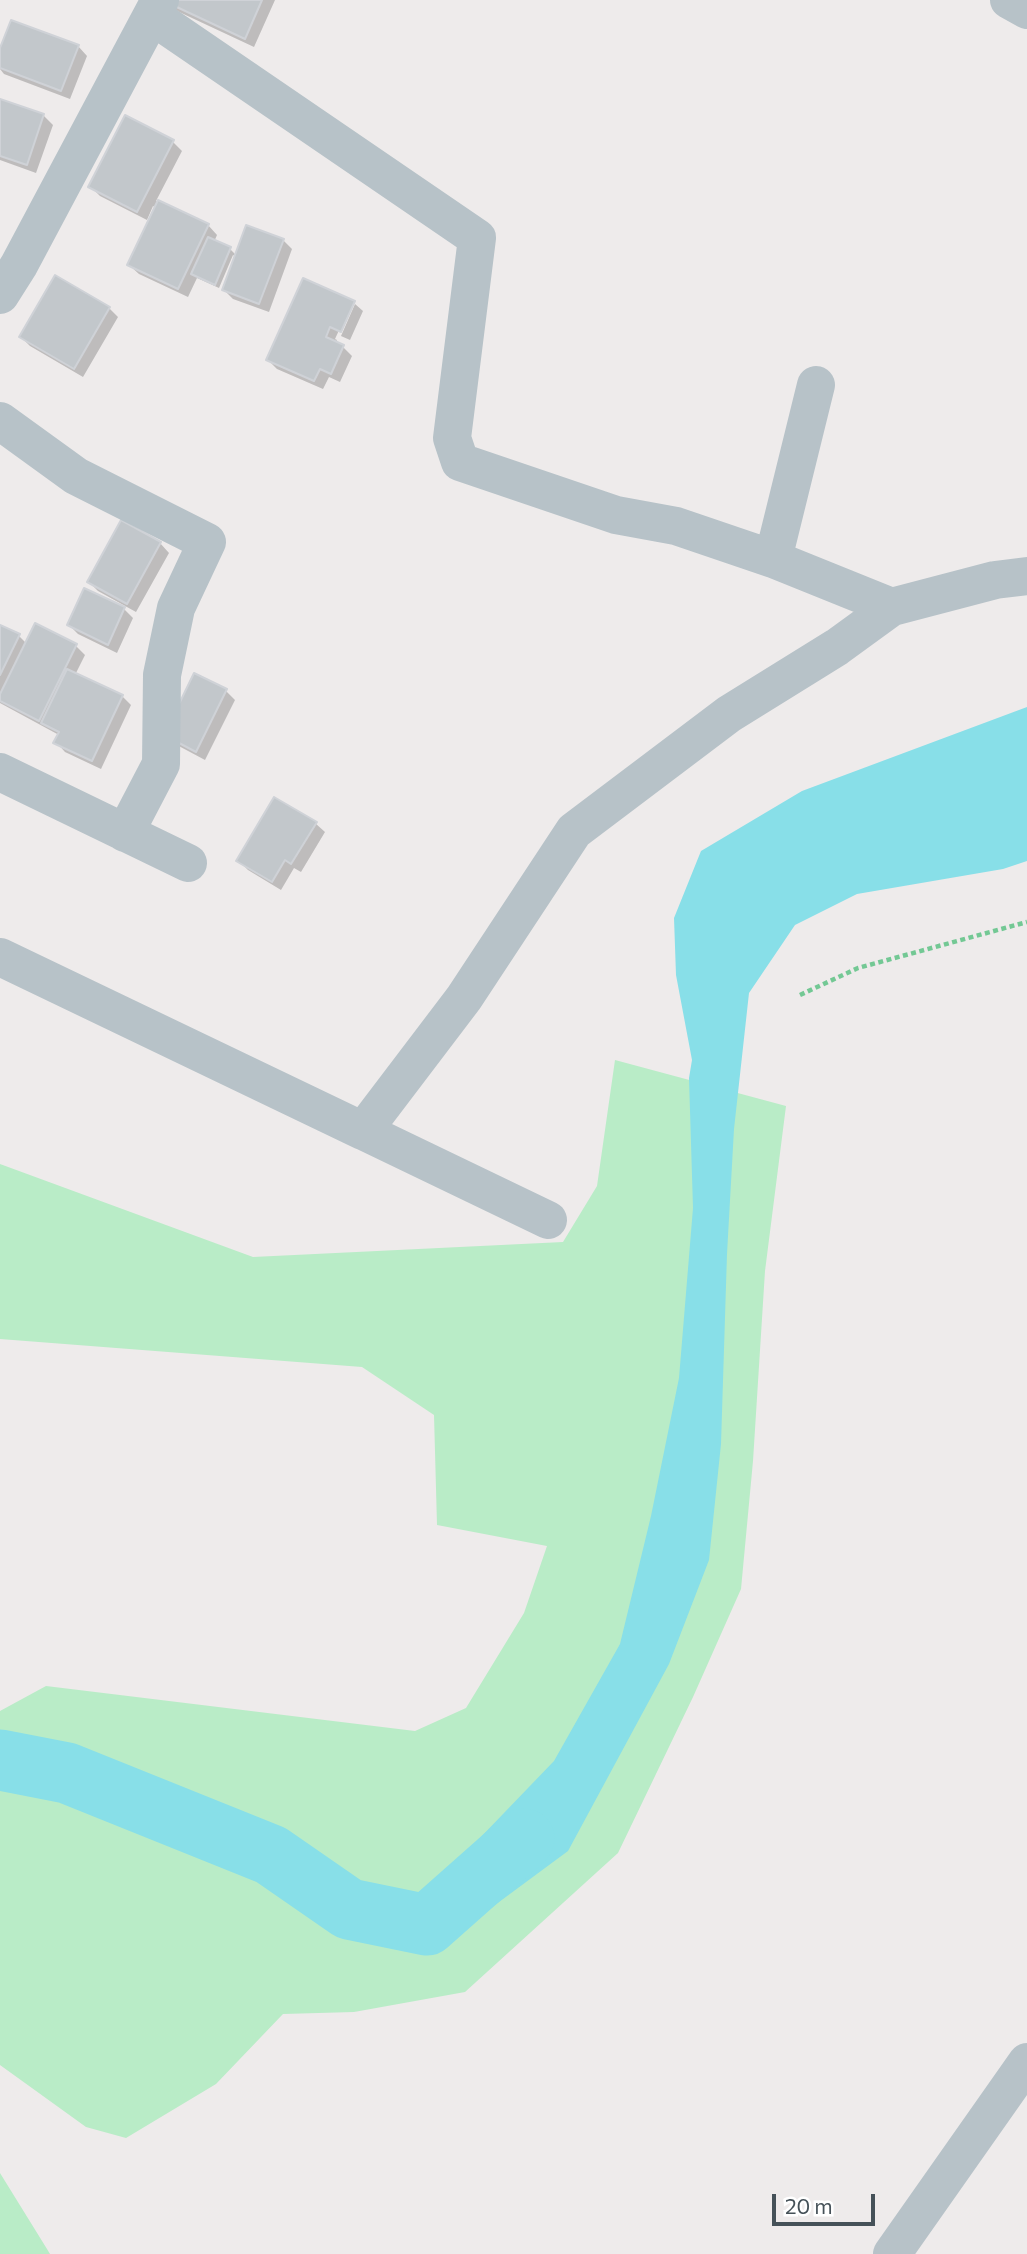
<!DOCTYPE html>
<style>
body{margin:0}
#map{position:relative;width:1027px;height:2254px;overflow:hidden;background:#eeebeb;font-family:Commissioner,sans-serif}
canvas{display:block}
.scale{position:absolute;left:772px;top:2194px;width:103px;height:32px;box-sizing:border-box;border:4px solid #455158;border-top:0;padding-left:9px;font-size:21px;line-height:24px;white-space:nowrap;color:#455158;-webkit-text-stroke:5px #fff;paint-order:stroke}
</style>
<div id="map">
<canvas width="1027" height="2254"></canvas>
<div class="scale">20 m</div>
</div>
<script>
const ctx = document.querySelector('canvas').getContext('2d');
ctx.lineJoin = 'round';
function fill(path, color) {
  ctx.fillStyle = color;
  ctx.fill(path, 'evenodd');
}
function poly(rows) {
  const path = new Path2D();
  for (const r of rows) {
    path.moveTo(r[0], r[1]);
    for (let i = 2; i < r.length; i += 2) path.lineTo(r[i], r[i + 1]);
  }
  return path;
}
function trace(path, color, width, dash) {
  ctx.strokeStyle = color;
  ctx.lineWidth = width;
  ctx.lineCap = dash ? 'butt' : 'round';
  ctx.setLineDash(dash || []);
  ctx.stroke(path);
}
const green = poly([
 [615,1060,786,1106,765,1271,753,1461,741,1589,693,1697,618,1853,465,1992,354,2012,283,2014,216,2084,126,2138,86,2127,0,2065,0,1711,46,1686,415,1731,466,1708,524,1613,547,1546,437,1525,434,1415,362,1367,0,1339,0,1164,253,1257,563,1242,597,1186],
 [0,2173,47,2249,50,2254,0,2254]
]);
const water = poly([
 [1027,707,1027,861,1003,869,857,894,795,925,749,993,734,1129,727,1254,721,1444,709,1560,669,1664,568,1851,472,1922,453,1866,554,1761,620,1644,651,1516,679,1378,693,1208,689,1078,692,1060,676,975,674,918,701,851,802,791]
]);
const shadow = poly([
 [168,0,275,0,254,47,177,11],
 [78,46,87,56,70,99,4,74,0,69,0,53],
 [0,101,44,116,53,125,36,173,0,160],
 [173,142,182,151,156,201,208,225,217,235,214,242,230,249,236,255,283,240,292,249,269,312,233,299,224,290,236,257,233,255,219,288,197,278,188,297,139,274,129,265,156,208,153,206,147,220,100,196,91,187],
 [304,280,355,304,351,304,335,339,337,340,336,344,343,347,352,356,340,382,329,377,323,389,277,369,268,360],
 [355,304,363,311,350,340,341,336],
 [109,308,118,317,83,377,30,346,21,337],
 [160,543,169,553,136,612,98,591,89,582],
 [124,609,133,618,117,653,78,634,69,625],
 [0,627,19,636,27,644,76,646,85,655,75,675,122,696,131,705,101,769,65,752,56,742,59,735,0,703],
 [195,676,226,691,235,700,205,760,175,744],
 [315,823,325,832,301,872,294,868,281,890,248,870,238,860]
]);
const river = poly([
 [0,1760,67,1773,271,1855,349,1909,427,1925,524,1839]
]);
const building = poly([
 [167,0,262,0,245,39,166,2,167,0],
 [11,20,79,45,61,91,0,68,0,48,11,20],
 [0,99,44,114,27,165,0,156,0,99],
 [125,115,174,140,137,212,88,187,125,115],
 [158,200,209,224,178,289,127,265,158,200],
 [246,225,284,239,259,304,222,290,246,225],
 [208,237,231,247,215,285,191,274,208,237],
 [55,275,110,307,74,369,19,337,55,275],
 [303,278,355,301,341,332,330,327,326,337,344,345,331,374,320,369,314,381,266,360,303,278],
 [121,520,161,542,127,604,87,582,121,520],
 [84,588,125,607,108,645,67,625,84,588],
 [35,623,77,644,39,721,0,701,0,694,35,623],
 [0,625,20,634,0,675,0,625],
 [67,669,123,695,92,761,53,743,59,732,41,723,67,669],
 [194,673,227,689,196,752,164,735,194,673],
 [274,797,317,822,291,864,285,860,272,882,236,861,274,797]
]);
const path = poly([
 [800,995,858,968,1027,922]
]);
const minor = poly([
 [1009,0,1027,10],
 [152,16,477,238,452,438,460,462,616,515,676,526,773,559,892,607],
 [0,295,19,265,160,0],
 [0,421,76,476,207,542,176,608,162,675,161,764,125,833],
 [773,559,816,385],
 [0,772,188,863],
 [0,957,363,1131,464,998,574,831,729,714,837,647,892,607,995,580,1027,576],
 [363,1131,548,1220],
 [892,2254,1027,2062]
]);
fill(green, '#b9ecc7');
fill(water, '#88dfe8');
fill(shadow, '#0003');
trace(river, '#88dfe8', 61);
fill(building, '#c2c7cb');
trace(building, '#cfd2d7', 2);
trace(path, '#73c894', 4.5, [5, 3.5]);
trace(minor, '#b7c2c8', 38);
</script>
